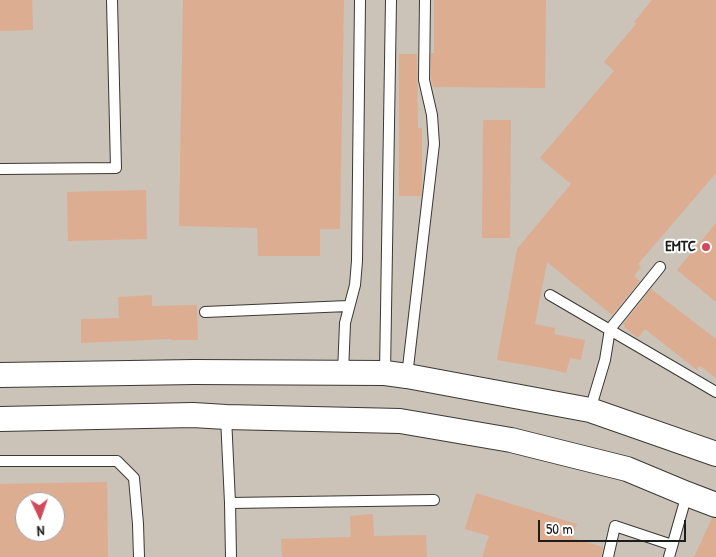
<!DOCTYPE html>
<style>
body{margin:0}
#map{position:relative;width:716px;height:557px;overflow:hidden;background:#e7e0ba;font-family:"Patrick Hand",sans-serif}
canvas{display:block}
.north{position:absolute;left:15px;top:492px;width:50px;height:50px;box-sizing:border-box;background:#fff;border:1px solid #a4a4a4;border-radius:50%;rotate:177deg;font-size:14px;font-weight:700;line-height:20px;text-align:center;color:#1c1c1c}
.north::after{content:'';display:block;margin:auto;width:18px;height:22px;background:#d1495b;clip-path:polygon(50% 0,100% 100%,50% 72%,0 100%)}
.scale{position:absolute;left:538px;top:520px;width:148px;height:22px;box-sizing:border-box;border:2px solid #1c1c1c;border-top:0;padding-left:6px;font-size:15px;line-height:18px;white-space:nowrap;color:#1c1c1c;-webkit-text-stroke:4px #fff;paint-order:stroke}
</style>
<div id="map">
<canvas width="716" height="557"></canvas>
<div class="north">N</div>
<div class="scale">50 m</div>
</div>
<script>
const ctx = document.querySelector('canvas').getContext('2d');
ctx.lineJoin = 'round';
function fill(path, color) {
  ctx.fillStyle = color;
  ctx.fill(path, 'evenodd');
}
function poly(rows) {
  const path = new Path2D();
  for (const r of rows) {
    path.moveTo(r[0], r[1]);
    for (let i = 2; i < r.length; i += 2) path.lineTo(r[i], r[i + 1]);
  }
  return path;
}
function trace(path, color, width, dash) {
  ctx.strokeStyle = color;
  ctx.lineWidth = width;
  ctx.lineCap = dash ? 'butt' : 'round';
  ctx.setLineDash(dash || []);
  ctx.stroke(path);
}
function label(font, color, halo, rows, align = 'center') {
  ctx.font = font + ' "Patrick Hand",sans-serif';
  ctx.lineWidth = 4;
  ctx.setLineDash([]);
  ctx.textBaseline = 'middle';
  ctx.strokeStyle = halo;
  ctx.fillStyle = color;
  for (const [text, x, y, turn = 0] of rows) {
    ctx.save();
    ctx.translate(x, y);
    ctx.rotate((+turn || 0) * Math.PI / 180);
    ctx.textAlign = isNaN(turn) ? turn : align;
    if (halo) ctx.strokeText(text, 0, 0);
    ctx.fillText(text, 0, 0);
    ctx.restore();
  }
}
const industrial = poly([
 [0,0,716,0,716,557,0,557],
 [25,502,55,502,55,532,25,532]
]);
const building = poly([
 [0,0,32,0,33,30,0,31],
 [183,0,344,0,340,229,320,229,320,256,258,256,257,228,179,226],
 [434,0,546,0,545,88,433,87,431,79,431,53,434,53],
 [652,0,716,0,716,173,638,264,641,267,634,276,640,281,612,315,547,262,535,324,555,328,554,334,585,340,581,360,570,358,566,373,554,370,497,360,517,249,571,184,540,158,614,71,604,62,636,24,634,22],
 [399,54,417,54,418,128,422,128,422,186,421,196,399,196],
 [483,120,511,120,510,238,482,238],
 [146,190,147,239,68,241,67,192],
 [716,223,716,302,677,270],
 [651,289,716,339,716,378,700,366,697,370,645,329,638,338,624,327,625,326,623,324],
 [152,295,152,306,197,305,198,340,171,340,171,339,81,343,81,319,119,318,118,297],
 [107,482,108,557,0,557,0,484],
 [25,502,55,502,55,532,25,532],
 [476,493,577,524,572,538,603,547,601,557,482,557,489,536,465,529],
 [373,514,374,536,426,535,427,557,282,557,281,539,351,537,350,516],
 [712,518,716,518,716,557,694,557]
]);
const service = poly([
 [0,169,116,168,112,0],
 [550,295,716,392],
 [205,312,348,306],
 [343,373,345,323,355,285,357,261,360,0],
 [385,373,391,0],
 [407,376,434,144,432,115,424,80,425,0],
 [590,410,605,360,610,329,660,267],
 [226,417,230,503,231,557],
 [0,461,117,461,134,478,138,524,139,557],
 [230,503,434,500],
 [608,557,615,526,672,545],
 [669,557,687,494]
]);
const tertiary = poly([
 [0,375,194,372,385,373,407,376,590,410,716,454],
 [0,419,193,415,226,417,400,421,511,440,627,469,687,494,716,505]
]);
const markers = [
 [706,247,5,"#d1495b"]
];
const poiNames = [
 ["EMTC",696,247]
];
fill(industrial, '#cbc2b8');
fill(building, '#ddad92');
trace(service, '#3a3934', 12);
trace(tertiary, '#3a3934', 26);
trace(service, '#fff', 10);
trace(tertiary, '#fff', 24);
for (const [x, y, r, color] of markers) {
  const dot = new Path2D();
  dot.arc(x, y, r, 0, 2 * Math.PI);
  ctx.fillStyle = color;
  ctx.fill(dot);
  trace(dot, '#fff', 2);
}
label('bold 15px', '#1c1c1c', '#fff', poiNames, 'right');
</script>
